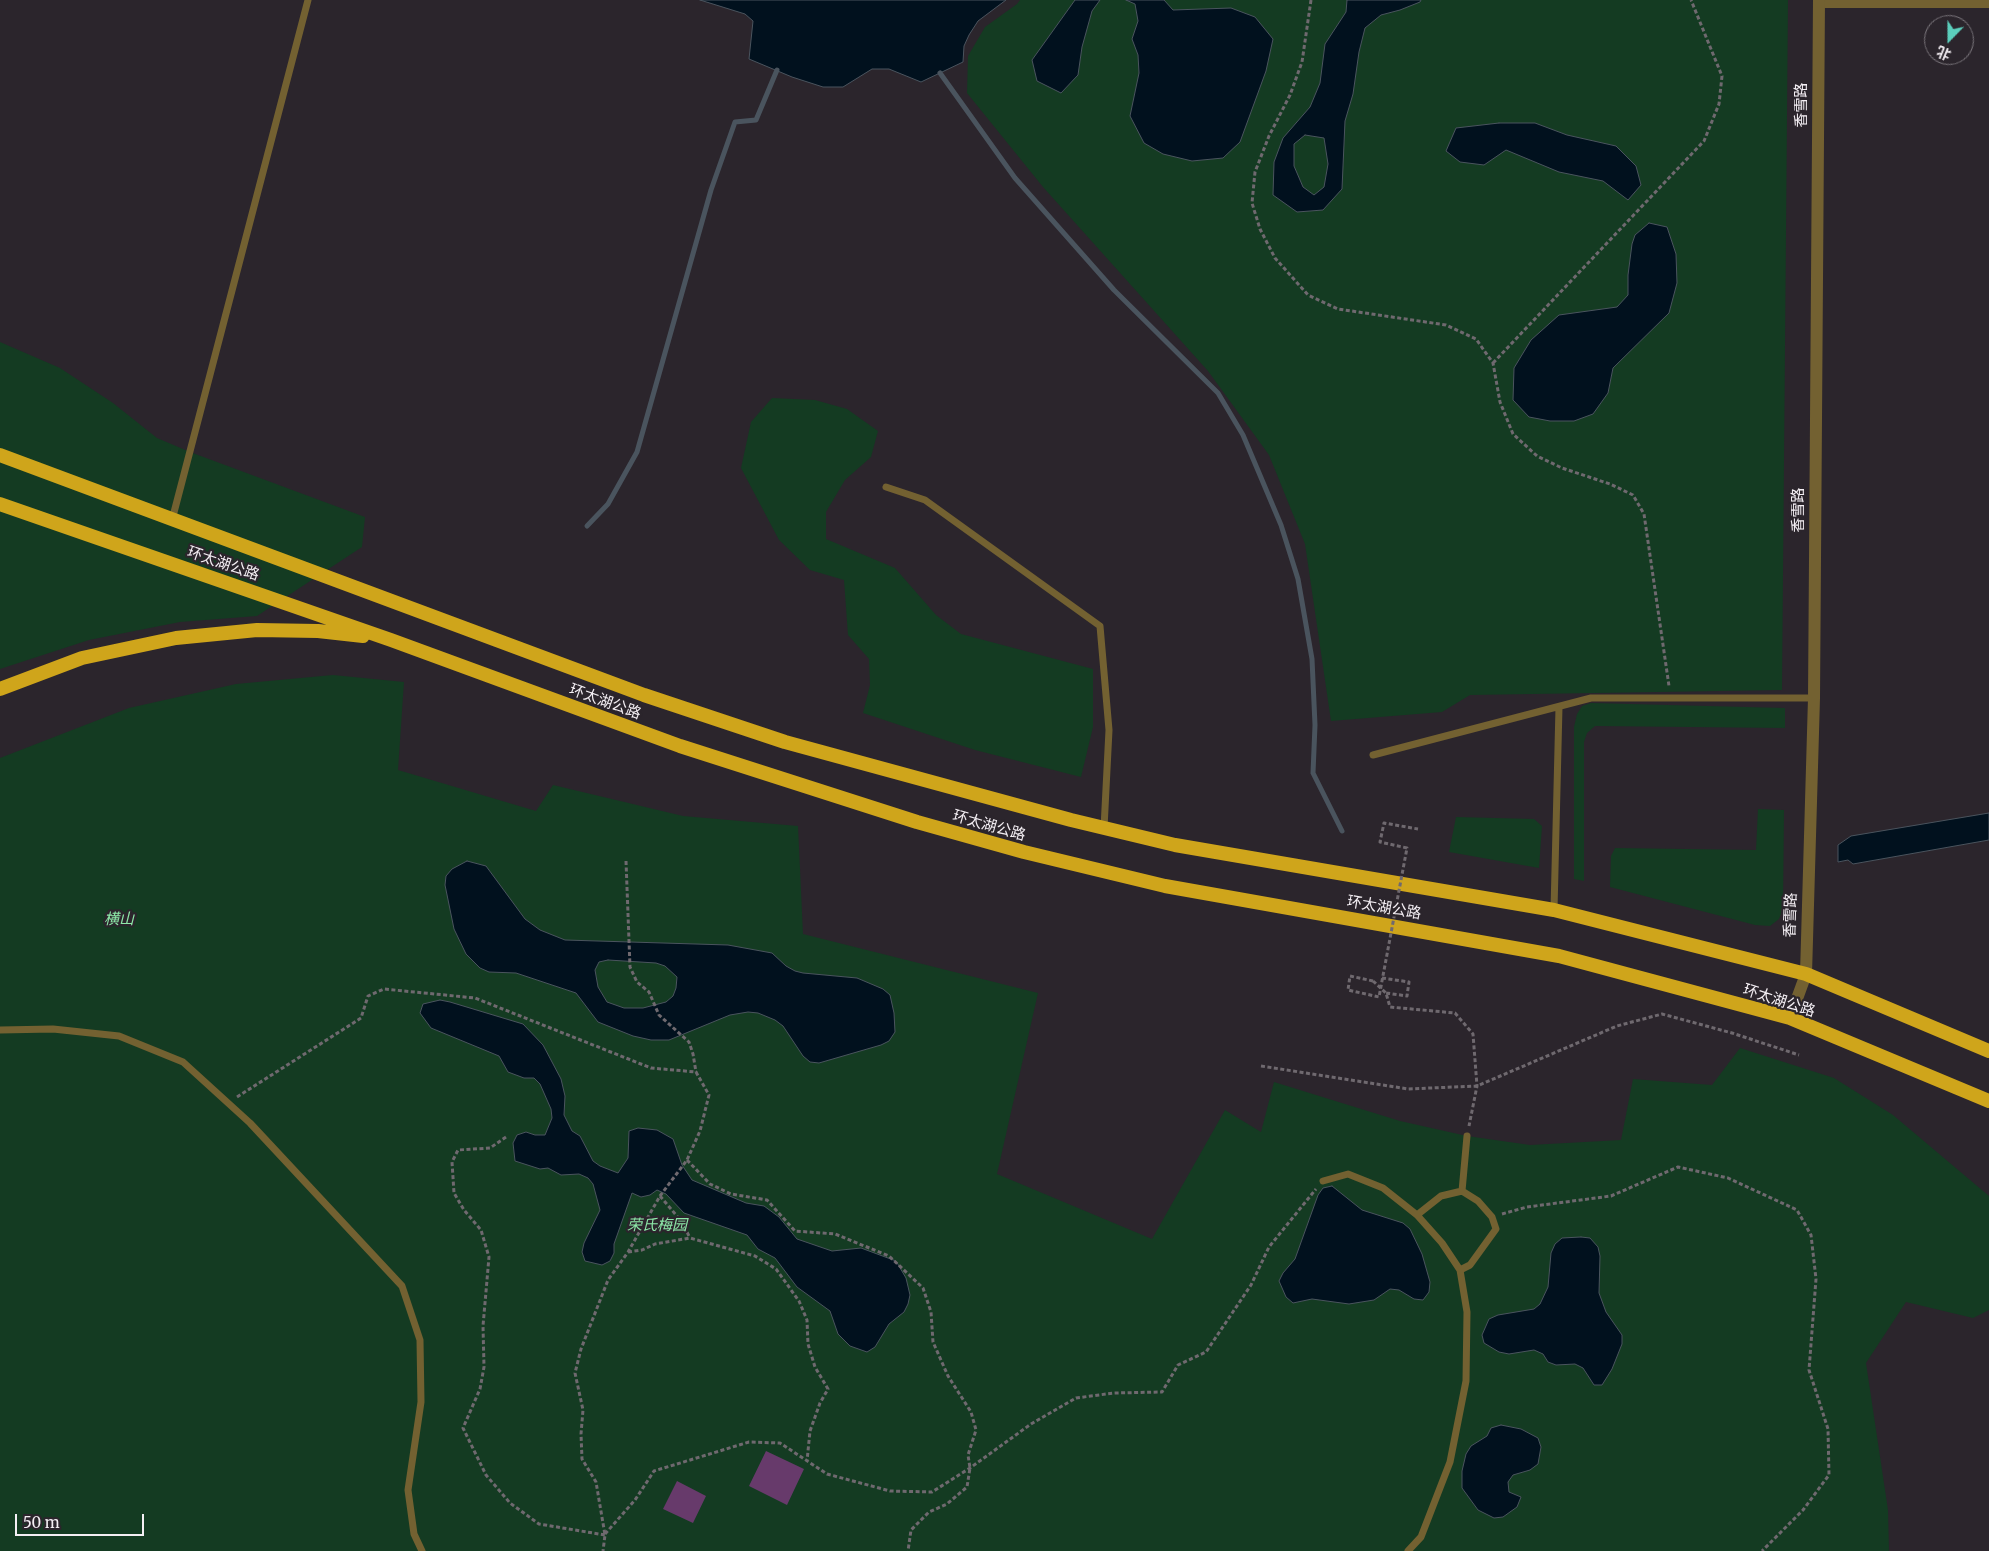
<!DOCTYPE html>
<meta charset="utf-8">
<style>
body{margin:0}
#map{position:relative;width:1989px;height:1551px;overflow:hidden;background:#2b252c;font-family:Merriweather,"Noto Sans SC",serif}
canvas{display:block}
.north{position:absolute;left:1924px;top:15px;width:50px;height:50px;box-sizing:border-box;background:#2b252c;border:1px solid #7b767c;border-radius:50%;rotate:202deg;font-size:14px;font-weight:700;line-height:20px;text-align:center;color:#f4eff4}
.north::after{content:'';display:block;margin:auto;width:18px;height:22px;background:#5bcebc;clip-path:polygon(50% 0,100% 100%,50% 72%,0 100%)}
.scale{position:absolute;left:15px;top:1514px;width:129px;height:22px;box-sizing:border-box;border:2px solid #f4eff4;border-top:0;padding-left:6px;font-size:15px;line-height:18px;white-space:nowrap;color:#f4eff4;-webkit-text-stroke:4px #2b252c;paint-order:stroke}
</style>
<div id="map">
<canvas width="1989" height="1551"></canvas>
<div class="north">北</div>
<div class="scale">50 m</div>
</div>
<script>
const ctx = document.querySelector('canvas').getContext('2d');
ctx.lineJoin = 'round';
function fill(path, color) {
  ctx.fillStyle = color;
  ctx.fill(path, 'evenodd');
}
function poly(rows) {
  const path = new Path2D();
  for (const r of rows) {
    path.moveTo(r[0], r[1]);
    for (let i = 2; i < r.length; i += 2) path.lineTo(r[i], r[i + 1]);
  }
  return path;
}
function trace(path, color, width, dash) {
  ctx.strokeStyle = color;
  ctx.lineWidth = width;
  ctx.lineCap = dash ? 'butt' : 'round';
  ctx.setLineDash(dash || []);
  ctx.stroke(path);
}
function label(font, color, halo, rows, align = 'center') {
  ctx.font = font + ' Merriweather,"Noto Sans SC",serif';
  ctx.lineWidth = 4.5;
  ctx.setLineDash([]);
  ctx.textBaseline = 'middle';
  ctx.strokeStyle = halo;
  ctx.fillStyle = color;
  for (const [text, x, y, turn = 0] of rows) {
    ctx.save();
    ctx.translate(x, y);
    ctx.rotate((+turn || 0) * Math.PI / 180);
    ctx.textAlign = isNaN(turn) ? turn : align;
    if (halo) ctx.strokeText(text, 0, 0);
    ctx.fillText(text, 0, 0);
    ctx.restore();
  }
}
const green = poly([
 [1020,0,1788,0,1782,690,1470,695,1442,712,1331,721,1305,544,1269,455,1208,371,1043,187,967,93,968,56,985,27,1017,4],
 [0,342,60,368,113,403,157,438,190,452,365,517,362,547,257,616,180,622,89,640,0,669],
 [772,398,815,400,847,409,878,431,871,457,845,480,826,512,826,539,895,568,936,615,961,634,1093,669,1093,727,1081,777,975,750,863,713,870,685,869,659,848,635,844,580,810,570,779,540,741,468,751,422],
 [333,675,404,682,398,770,536,811,553,785,683,816,798,826,803,934,1038,993,997,1174,1152,1239,1225,1110,1261,1132,1274,1082,1400,1121,1467,1136,1530,1145,1621,1140,1633,1079,1712,1085,1740,1048,1834,1078,1893,1115,1989,1196,1989,1310,1973,1318,1906,1302,1866,1363,1888,1510,1889,1551,0,1551,0,758,129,708,236,684],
 [1591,703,1785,708,1785,728,1595,726,1587,733,1584,742,1584,881,1574,879,1574,727,1577,714,1582,706],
 [1758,809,1784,810,1783,908,1779,919,1770,926,1755,925,1610,887,1611,856,1615,848,1756,850],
 [1456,817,1534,819,1542,826,1539,868,1449,852]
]);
const water = poly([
 [700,0,1006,0,978,21,969,35,964,46,963,62,921,82,889,69,872,69,843,87,823,87,792,77,749,59,753,21,745,14,700,0],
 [1075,0,1100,0,1092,11,1082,47,1078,75,1061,93,1037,81,1032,60,1075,0],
 [1126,0,1164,0,1173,10,1231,8,1255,17,1273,39,1266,71,1240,142,1223,158,1192,161,1163,154,1144,143,1130,116,1139,73,1138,55,1132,39,1138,21,1135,4,1126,0],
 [1347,0,1421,0,1420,2,1400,10,1381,15,1365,28,1359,52,1353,94,1345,121,1342,189,1323,210,1297,212,1273,195,1274,162,1283,138,1310,107,1320,83,1325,44,1346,12,1347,0],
 [1305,135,1324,138,1328,164,1324,187,1314,195,1303,187,1294,166,1294,144,1305,135],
 [1499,123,1535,123,1567,135,1616,146,1636,166,1641,185,1628,200,1603,181,1559,172,1506,150,1484,165,1460,162,1446,151,1456,128,1499,123],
 [1649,223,1667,227,1676,254,1677,283,1669,313,1613,368,1608,393,1593,414,1574,421,1550,421,1529,417,1513,400,1514,368,1531,340,1559,315,1617,307,1628,295,1628,275,1632,244,1635,235,1649,223],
 [1989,813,1989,840,1853,864,1848,860,1838,862,1838,845,1851,836,1989,813],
 [467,861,486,866,525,919,540,930,565,940,728,945,772,953,786,966,795,971,803,973,857,978,883,989,890,995,894,1013,895,1032,889,1041,881,1045,819,1063,810,1062,803,1056,783,1026,775,1020,758,1013,748,1012,730,1015,669,1040,651,1040,633,1036,598,1022,576,993,516,973,489,972,480,968,466,954,454,929,445,885,446,876,452,869,467,861],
 [608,960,656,963,665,966,677,977,676,988,673,996,666,1002,643,1008,624,1008,607,1002,598,987,595,970,599,962,608,960],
 [440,1000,450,1002,523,1024,543,1045,561,1079,565,1096,564,1115,572,1131,580,1136,593,1161,600,1166,618,1173,628,1158,629,1131,638,1128,657,1130,673,1139,682,1165,692,1180,746,1203,764,1206,779,1217,797,1239,832,1251,861,1248,896,1261,906,1278,910,1295,908,1304,904,1312,889,1324,875,1347,867,1352,850,1346,838,1334,830,1311,797,1287,775,1258,758,1249,747,1235,684,1213,666,1194,657,1190,650,1195,641,1197,632,1193,614,1244,614,1253,610,1261,602,1265,585,1261,582,1252,584,1243,600,1210,593,1184,588,1178,579,1174,561,1175,548,1168,540,1169,515,1161,513,1143,517,1135,526,1132,535,1135,545,1135,552,1118,551,1109,540,1084,534,1078,524,1078,508,1072,499,1056,431,1028,420,1013,423,1004,440,1000],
 [1332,1186,1362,1210,1403,1223,1410,1229,1422,1254,1430,1282,1429,1292,1423,1300,1414,1299,1399,1290,1390,1289,1374,1300,1349,1304,1312,1299,1293,1303,1286,1297,1279,1281,1283,1273,1295,1259,1318,1195,1323,1188,1332,1186],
 [1581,1237,1590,1238,1598,1247,1600,1256,1599,1293,1606,1312,1622,1335,1622,1344,1612,1369,1602,1385,1594,1385,1583,1368,1575,1364,1556,1365,1548,1362,1543,1354,1534,1350,1509,1354,1499,1352,1484,1343,1482,1335,1489,1319,1498,1315,1534,1309,1540,1304,1548,1287,1551,1253,1555,1244,1562,1238,1581,1237],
 [1501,1425,1521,1429,1538,1438,1541,1447,1538,1464,1530,1470,1513,1475,1508,1482,1509,1492,1521,1497,1517,1507,1503,1517,1494,1518,1478,1510,1462,1488,1462,1471,1466,1454,1471,1446,1487,1436,1491,1428,1501,1425]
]);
const stream = poly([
 [940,73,1015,178,1114,290,1218,393,1243,435,1281,525,1298,579,1312,659,1315,725,1313,773,1342,831],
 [587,526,608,504,637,452,711,190,735,122,756,120,777,70]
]);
const building = poly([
 [766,1451,804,1469,787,1505,749,1486],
 [677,1481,706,1496,693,1523,663,1509]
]);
const path = poly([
 [1311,0,1302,62,1290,95,1269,136,1255,172,1252,203,1260,229,1275,258,1308,295,1338,309,1446,325,1476,339,1493,363,1500,402,1513,434,1537,456,1562,468,1610,484,1633,495,1644,514,1669,686],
 [1493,363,1704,141,1719,104,1722,76,1691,0],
 [626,861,630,967,637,982,649,992,659,1015,689,1042,693,1054,696,1072],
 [1382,978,1409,982,1407,996,1386,993],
 [1373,981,1386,993,1390,1007,1455,1013,1473,1034,1477,1086,1469,1126],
 [1261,1066,1408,1089,1477,1086,1617,1026,1662,1014,1732,1033,1799,1055],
 [237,1097,361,1018,368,996,384,989,475,998,651,1068,696,1072,709,1095,700,1131,687,1160,660,1196,628,1252,608,1280,581,1349,575,1373,583,1410,581,1434,582,1459,596,1482,605,1535,603,1551],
 [506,1137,490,1148,458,1150,452,1162,454,1193,464,1210,481,1230,489,1257,483,1326,484,1367,480,1389,463,1428,486,1475,510,1503,539,1524,605,1535],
 [687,1160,710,1184,731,1194,767,1200,795,1231,835,1234,889,1256,923,1288,931,1312,933,1342,948,1376,971,1412,976,1430,968,1455,970,1468,967,1487,947,1504,929,1512,911,1530,908,1551],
 [660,1196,682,1222,690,1238],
 [1502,1214,1527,1207,1611,1196,1678,1167,1728,1178,1797,1210,1811,1235,1816,1279,1809,1370,1828,1429,1829,1475,1803,1510,1762,1551],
 [628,1252,642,1250,655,1244,690,1238,755,1256,776,1269,799,1301,807,1320,808,1344,815,1367,828,1389,820,1403,810,1431,807,1461],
 [605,1534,635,1500,654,1471,749,1442,780,1443,827,1474,890,1491,932,1492,970,1468,1031,1424,1076,1398,1114,1393,1162,1392,1178,1365,1206,1352,1251,1285,1269,1247,1316,1189]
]);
const service = poly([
 [886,487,925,500,1100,626,1109,730,1104,828],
 [172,520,308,0],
 [1373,755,1591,698,1814,698],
 [1554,910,1559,707],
 [0,1030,53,1029,119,1036,183,1062,250,1123,402,1286,420,1340,421,1402,408,1490,414,1534,422,1551],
 [1323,1181,1348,1174,1383,1188,1417,1215,1442,1243,1460,1270,1467,1312,1466,1381,1450,1462,1421,1537,1408,1551],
 [1417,1215,1441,1196,1462,1191],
 [1460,1270,1470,1265,1496,1229,1492,1217,1478,1201,1462,1191,1467,1136]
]);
const minor = poly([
 [1819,2,1989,2]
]);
const tertiary = poly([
 [1790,1018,1806,974,1814,698,1819,0]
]);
const trunk = poly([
 [0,455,644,695,785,742,1071,820,1175,845,1554,910,1806,974,1989,1051],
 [0,504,391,640,680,746,917,822,1024,852,1165,886,1559,956,1790,1018,1989,1101],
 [0,689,82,658,176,638,257,630,318,631,363,636]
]);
const pathBridge = poly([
 [1373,981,1350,976,1348,990,1379,997,1407,848,1380,842,1384,823,1418,829]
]);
const streetNames = [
 ["香雪路",1802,105,-90],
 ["香雪路",1799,510,-90],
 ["环太湖公路",223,564,19],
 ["环太湖公路",605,702,20],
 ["环太湖公路",989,826,16],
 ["环太湖公路",1384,908,10],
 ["香雪路",1791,915,-88],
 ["环太湖公路",1779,1001,18]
];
const parkNames = [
 ["横山",119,920],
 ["荣氏梅园",657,1226]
];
fill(green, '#143b22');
fill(water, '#01111e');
trace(water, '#4a545e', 1);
trace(stream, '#4a545e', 5);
fill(building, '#673a6b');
trace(path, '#6f696f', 3, [4, 2.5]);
trace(service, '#736131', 7);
trace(minor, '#736131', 12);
trace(tertiary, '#736131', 12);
trace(trunk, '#cfa51b', 14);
trace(pathBridge, '#6f696f', 3, [4, 2.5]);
label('15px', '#f4eff4', '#2b252c', streetNames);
label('italic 15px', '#8de8a8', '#2b252c', parkNames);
</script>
